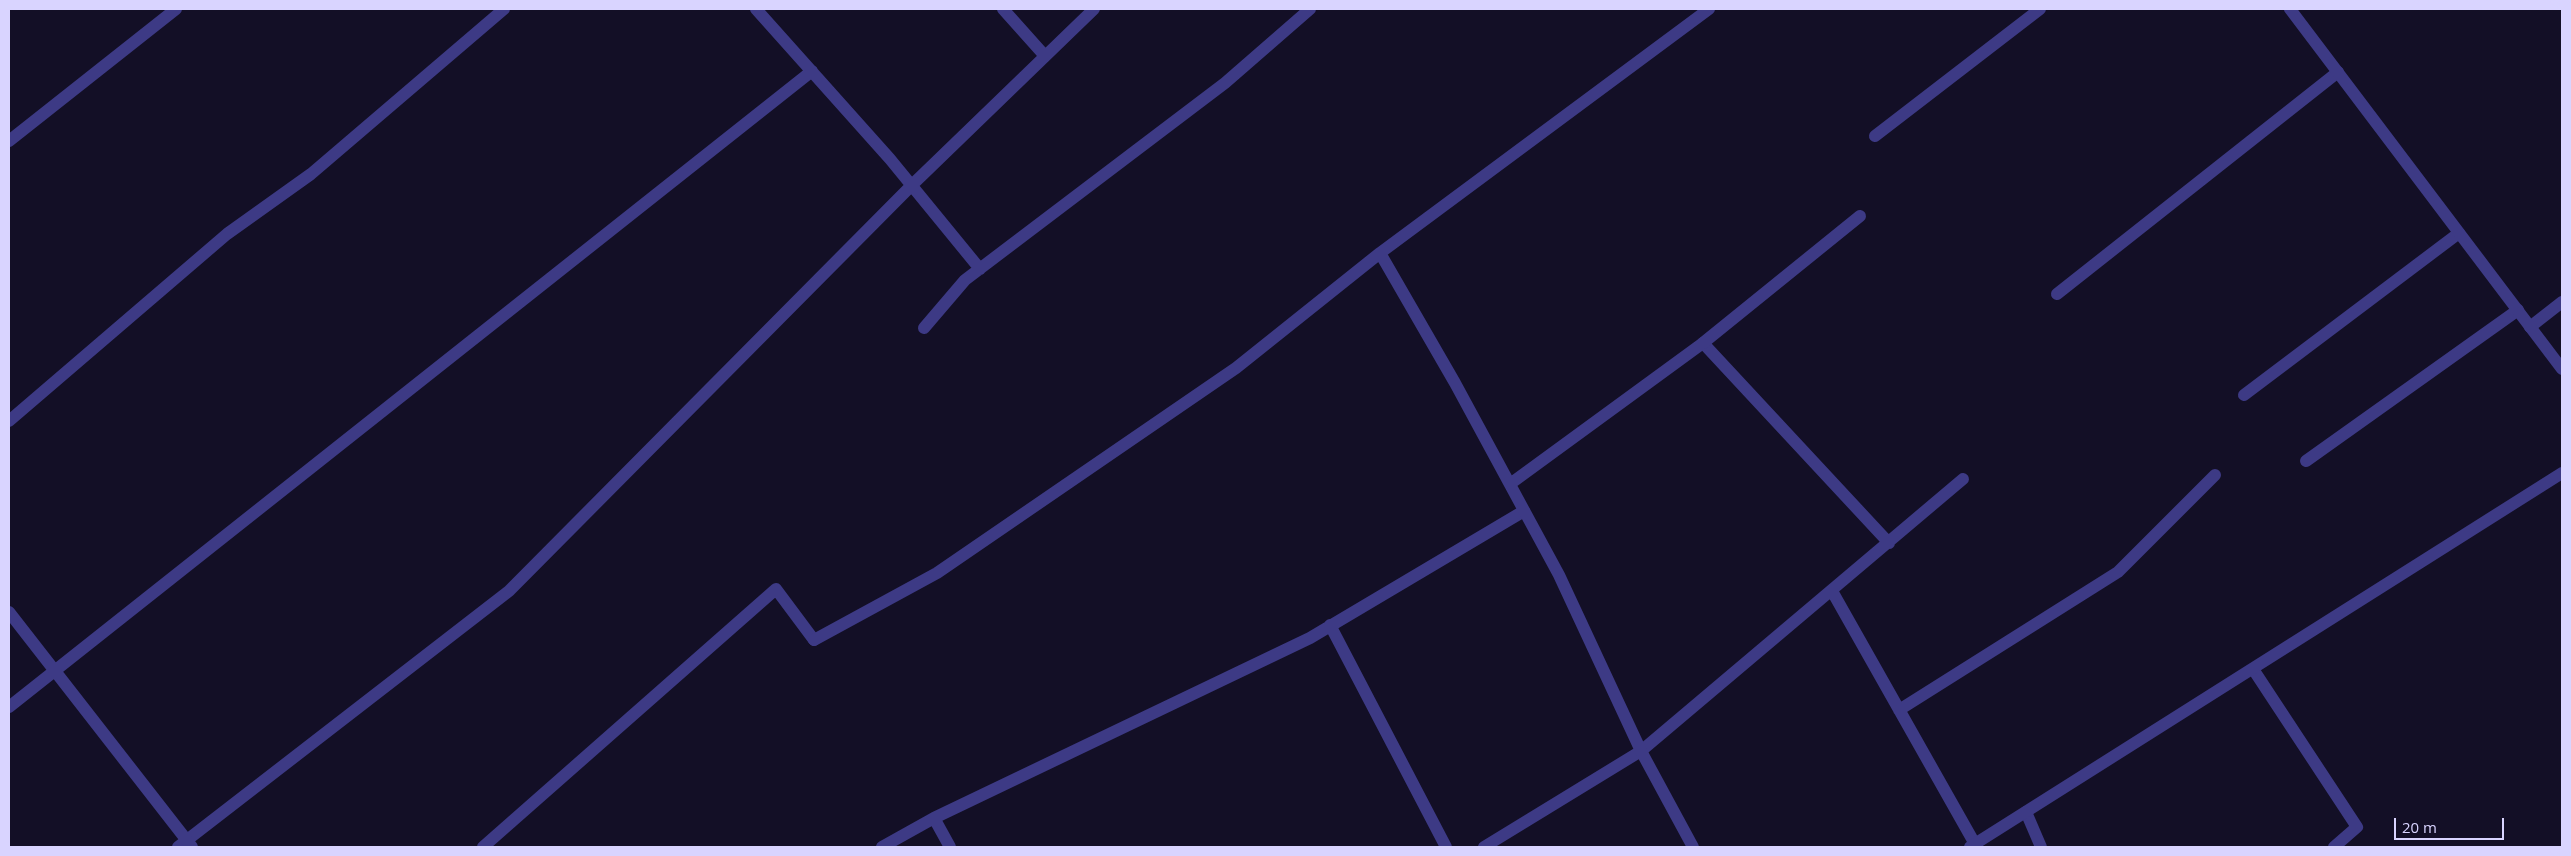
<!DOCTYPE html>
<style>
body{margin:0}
#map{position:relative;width:2571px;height:856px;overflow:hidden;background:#130f26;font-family:"Open Sans",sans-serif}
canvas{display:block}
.frame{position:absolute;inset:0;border:10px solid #d9d4ff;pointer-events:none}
.scale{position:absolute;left:2394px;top:818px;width:110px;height:22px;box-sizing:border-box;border:2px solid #d9d4ff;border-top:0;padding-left:6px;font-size:15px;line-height:18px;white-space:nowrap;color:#d9d4ff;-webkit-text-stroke:4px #130f26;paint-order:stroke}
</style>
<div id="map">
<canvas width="2571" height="856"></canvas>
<div class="frame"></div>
<div class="scale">20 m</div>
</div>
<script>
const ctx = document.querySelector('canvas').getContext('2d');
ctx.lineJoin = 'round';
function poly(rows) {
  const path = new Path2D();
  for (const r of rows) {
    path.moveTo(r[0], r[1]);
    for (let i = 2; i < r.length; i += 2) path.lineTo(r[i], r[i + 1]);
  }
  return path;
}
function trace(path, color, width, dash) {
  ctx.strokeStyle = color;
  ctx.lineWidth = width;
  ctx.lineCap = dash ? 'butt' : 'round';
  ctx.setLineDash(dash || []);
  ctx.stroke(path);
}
const lane = poly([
 [756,9,890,159,980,269],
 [1003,9,1045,56],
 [1875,136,2040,9],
 [9,141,176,9],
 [2057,294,2338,72],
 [2530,327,2562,302],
 [924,328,965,280,1225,83,1310,9],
 [1703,343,1889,543],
 [2244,395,2459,233],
 [9,421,227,234,311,174,504,9],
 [2306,461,2518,310],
 [1832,591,1975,844],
 [1330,625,1446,847],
 [2253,669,2357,827,2334,847],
 [9,707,812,71],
 [1899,710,2118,572,2215,475],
 [2026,812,2041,847],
 [934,818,950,847],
 [178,847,509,591,912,185,1094,9],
 [483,847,776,589,814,640],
 [882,847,934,818,1310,638,1524,511],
 [1484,847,1641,751,1963,479]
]);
const street = poly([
 [2290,9,2562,369],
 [1380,253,1455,383,1559,575,1641,751,1693,847],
 [1510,484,1703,343,1860,216],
 [9,612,192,847],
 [814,640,937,573,1236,368,1380,253,1709,9],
 [1970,847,2562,473]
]);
trace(lane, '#3d3a85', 12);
trace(street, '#3d3a85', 12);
</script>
